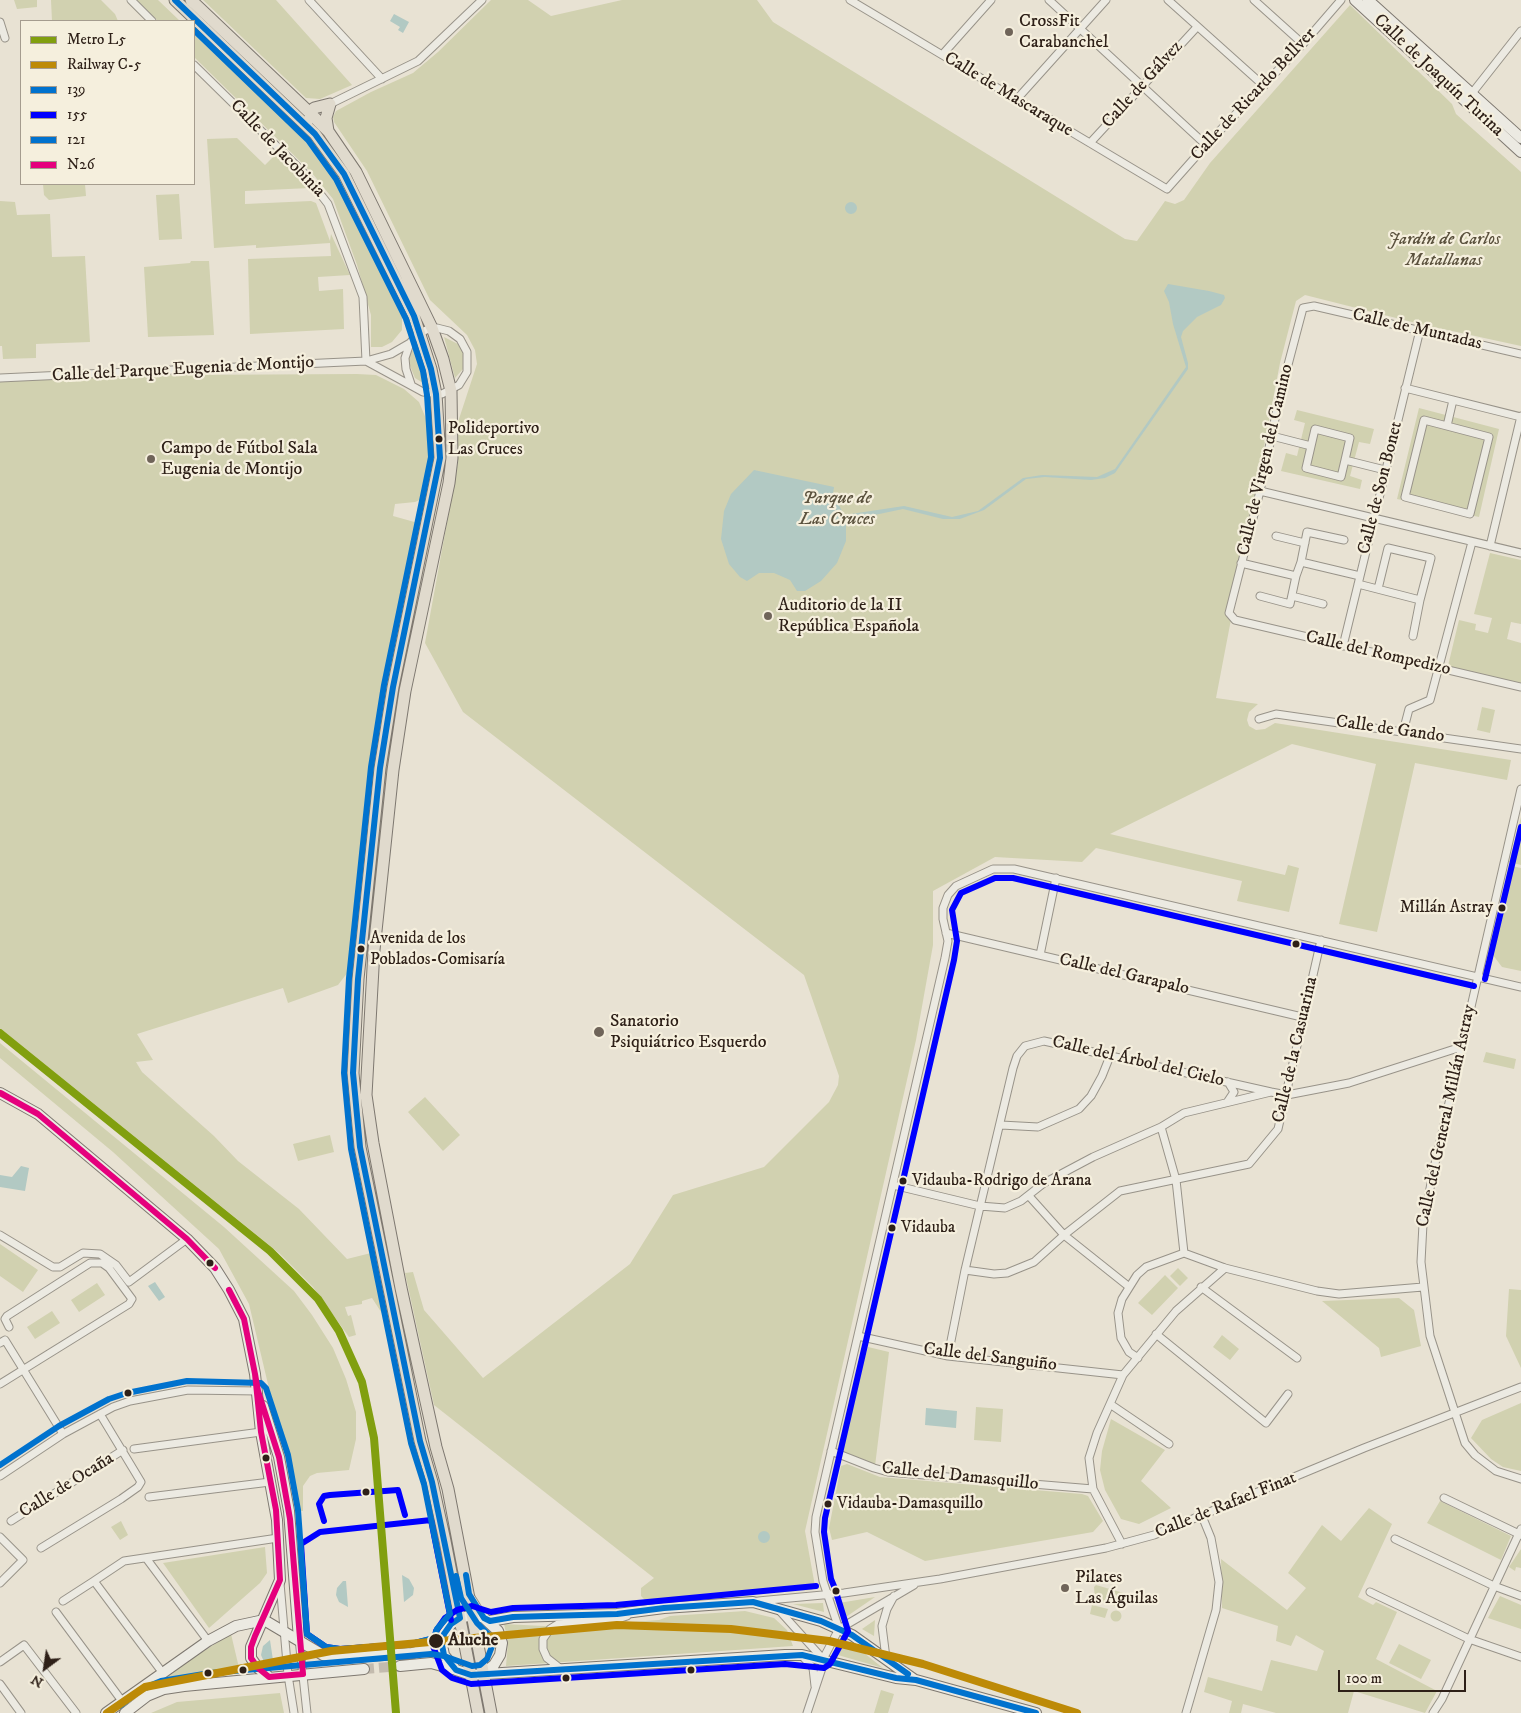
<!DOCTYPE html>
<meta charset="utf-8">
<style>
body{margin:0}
#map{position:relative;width:1521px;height:1713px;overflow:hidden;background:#e8e2d3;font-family:"IM FELL DW Pica",serif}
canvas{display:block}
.legend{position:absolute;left:20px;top:20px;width:175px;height:165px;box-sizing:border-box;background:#f5efdd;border:1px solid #a59c8e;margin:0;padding:6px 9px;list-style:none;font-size:15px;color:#2e2018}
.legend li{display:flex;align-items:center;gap:10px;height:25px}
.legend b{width:25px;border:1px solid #a59c8e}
.north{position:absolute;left:20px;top:1643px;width:50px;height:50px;-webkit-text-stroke:4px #f5efdd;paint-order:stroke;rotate:211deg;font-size:14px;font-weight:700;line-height:20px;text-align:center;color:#2e2018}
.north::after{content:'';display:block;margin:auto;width:18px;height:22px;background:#2e2018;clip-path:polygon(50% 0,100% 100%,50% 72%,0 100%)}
.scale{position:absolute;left:1338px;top:1670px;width:128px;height:22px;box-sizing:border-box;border:2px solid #2e2018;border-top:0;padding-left:6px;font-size:15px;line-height:18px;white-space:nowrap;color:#2e2018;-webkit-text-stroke:4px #f5efdd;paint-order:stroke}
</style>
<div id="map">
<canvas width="1521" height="1713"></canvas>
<ul class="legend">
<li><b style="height:6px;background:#819f0f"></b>Metro L5</li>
<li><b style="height:6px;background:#bd8a07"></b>Railway C-5</li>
<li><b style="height:6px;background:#0072ce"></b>139</li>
<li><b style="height:6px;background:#00f"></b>155</li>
<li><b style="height:6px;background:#0072ce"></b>121</li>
<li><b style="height:6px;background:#e5007d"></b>N26</li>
</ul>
<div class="north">N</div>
<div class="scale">100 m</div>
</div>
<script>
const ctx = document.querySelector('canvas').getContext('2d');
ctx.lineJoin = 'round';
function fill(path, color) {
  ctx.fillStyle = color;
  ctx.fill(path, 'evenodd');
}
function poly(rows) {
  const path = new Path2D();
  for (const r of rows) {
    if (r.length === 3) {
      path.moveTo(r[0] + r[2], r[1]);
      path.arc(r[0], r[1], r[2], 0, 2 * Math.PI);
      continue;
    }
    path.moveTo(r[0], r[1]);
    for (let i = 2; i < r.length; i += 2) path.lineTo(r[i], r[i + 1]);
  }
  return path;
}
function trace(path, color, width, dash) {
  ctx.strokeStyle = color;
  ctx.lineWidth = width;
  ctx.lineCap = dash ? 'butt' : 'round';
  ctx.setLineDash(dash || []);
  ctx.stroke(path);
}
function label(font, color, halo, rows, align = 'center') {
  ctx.font = font + ' "IM FELL DW Pica",serif';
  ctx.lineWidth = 4.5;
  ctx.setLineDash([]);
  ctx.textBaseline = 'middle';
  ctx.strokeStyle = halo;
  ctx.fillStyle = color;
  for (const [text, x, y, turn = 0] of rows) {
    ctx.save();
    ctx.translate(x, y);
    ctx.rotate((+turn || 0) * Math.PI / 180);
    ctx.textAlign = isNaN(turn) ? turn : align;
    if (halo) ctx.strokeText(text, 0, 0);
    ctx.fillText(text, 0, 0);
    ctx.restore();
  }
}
const green = poly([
 [14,0,37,0,37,7,17,9],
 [51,0,101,0,115,14,118,21,52,21],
 [137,0,158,0,180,21,158,21],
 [203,0,276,0,352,85,320,99,306,98],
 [491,0,528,0,551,16,622,0,757,0,773,22,1125,239,1137,241,1165,201,1175,204,1184,200,1210,163,1350,5,1452,104,1456,114,1521,172,1521,346,1420,324,1305,295,1296,301,1280,363,1216,698,1258,704,1249,712,1247,720,1249,726,1256,730,1265,729,1275,723,1511,760,1507,780,1415,763,1377,932,1339,924,1376,764,1292,744,1110,834,1285,875,1288,865,1299,868,1289,912,1237,901,1242,881,1096,848,1082,862,995,857,933,891,933,945,916,1040,805,1531,815,1586,812,1590,647,1602,641,1596,641,1588,654,1578,434,1405,405,1273,413,1272,424,1310,483,1378,630,1264,673,1195,764,1167,829,1102,838,1085,839,1076,804,975,463,712,425,643,458,462,458,422,477,364,475,350,467,335,430,300,367,171,334,122,333,117,336,111,371,92,413,73,438,52],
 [194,34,297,131,332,176,402,317,402,330,392,342,382,347,371,347,371,315,357,265,333,199,312,173,194,57],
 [237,138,265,165,275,155,310,188,245,191,245,204,311,201,316,203,330,241,331,234,350,275,318,277,319,291,343,289,344,329,250,334,248,259,331,256,330,243,256,248,256,245,214,248,207,139],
 [43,184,85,184,86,196,49,200,44,195],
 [179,194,182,239,159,240,156,195],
 [0,201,15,202,17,215,50,214,52,257,85,256,90,342,36,344,36,358,3,359,2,346,0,346],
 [191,261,209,261,214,335,148,337,144,267,190,263],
 [444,337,458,344,464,354,463,369,455,378],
 [417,346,424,367,428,386,415,378,408,361,410,353],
 [357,374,376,375,404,389,419,402,427,421,429,457,422,499,415,502,395,504,393,516,418,523,373,741,348,972,338,985,288,1003,283,988,137,1034,153,1060,136,1062,142,1072,214,1136,238,1161,299,1209,347,1259,371,1253,385,1318,372,1298,362,1301,362,1304,345,1307,348,1316,351,1315,356,1335,349,1337,313,1287,279,1253,0,1028,0,376],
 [1419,408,1499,429,1479,517,1397,499],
 [1297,410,1374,429,1370,444,1359,442,1350,476,1362,480,1360,489,1281,471,1286,453,1297,456,1305,423,1294,420],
 [1490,553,1521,560,1521,624,1511,622,1507,639,1521,643,1521,687,1447,670,1459,620,1476,624,1475,630,1488,633,1492,618,1474,614],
 [1482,707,1495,710,1490,733,1477,730],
 [1521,817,1521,865,1509,862],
 [1511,866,1521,868,1521,971,1502,967,1493,955,1495,938],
 [0,1043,224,1227,294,1291,312,1315,333,1348,346,1379,356,1412,356,1439,349,1470,317,1473,310,1476,303,1486,303,1511,298,1511,249,1304,219,1249,113,1152,0,1058],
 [1486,1052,1516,1059,1514,1069,1483,1062],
 [425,1097,460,1135,443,1151,408,1112],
 [330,1135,334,1152,298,1161,293,1144],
 [0,1244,38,1270,23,1292,0,1276],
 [1178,1268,1188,1278,1180,1286,1170,1276],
 [1165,1275,1178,1288,1152,1315,1138,1303],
 [97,1283,105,1295,79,1312,71,1300],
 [1509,1289,1521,1290,1521,1368,1506,1336],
 [1399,1298,1414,1310,1421,1346,1381,1357,1379,1348,1322,1301],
 [52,1311,60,1323,35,1339,27,1327],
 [1222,1335,1239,1349,1230,1360,1213,1347],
 [868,1347,889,1352,875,1466,837,1450],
 [1521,1403,1521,1471,1503,1467,1491,1459,1471,1438,1482,1420],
 [976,1407,1003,1409,1001,1442,974,1440],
 [1111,1419,1165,1450,1141,1481,1171,1508,1139,1524,1121,1519,1105,1490,1100,1470,1102,1451],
 [847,1464,880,1477,1082,1494,1088,1496,1103,1521,1093,1532,925,1561,867,1532,832,1540,829,1528,841,1466],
 [1440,1501,1511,1536,1501,1560,1427,1523],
 [1369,1508,1392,1524,1358,1597,1373,1605,1376,1602,1397,1612,1376,1659,1437,1691,1425,1713,1354,1691,1348,1713,1276,1713,1243,1704,1241,1713,1229,1713,1232,1701,1204,1692,1208,1677,1262,1691,1271,1660,1317,1671,1324,1651,1296,1635,1291,1646,1276,1641,1278,1626,1222,1608,1221,1559,1287,1610,1306,1588,1288,1573,1322,1525,1341,1541],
 [121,1521,128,1535,120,1540,111,1527],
 [265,1547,267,1573,260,1583,209,1628,163,1563],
 [1521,1549,1521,1568,1516,1567,1515,1571,1509,1567],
 [1096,1585,1127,1594,1123,1608,1095,1600,1094,1587],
 [1500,1596,1521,1605,1521,1629,1488,1618],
 [875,1597,843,1619,839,1603],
 [823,1603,824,1612,793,1604],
 [1092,1605,1108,1609,1105,1618,1090,1614],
 [1116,1616,5.5],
 [745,1611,774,1618,787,1630,793,1646,506,1666,508,1642,504,1624,563,1627,659,1620,670,1616],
 [875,1620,874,1636,862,1629],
 [231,1634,240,1672,153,1683],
 [845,1642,864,1653,883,1668,838,1655],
 [1399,1644,1431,1660,1421,1679,1389,1663],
 [881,1690,894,1694,888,1713,874,1713],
 [280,1693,284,1713,151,1713,177,1702]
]);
const water = poly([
 [394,14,409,22,403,33,398,30,400,27,390,21],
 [851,208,6],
 [1168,284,1209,291,1224,295,1225,298,1221,305,1197,317,1183,331,1181,337,1188,363,1188,369,1115,473,1105,478,1091,480,1045,477,1026,479,984,510,960,519,943,519,903,509,846,521,846,541,837,563,821,581,805,591,797,591,790,580,774,573,759,573,747,581,740,577,729,564,721,539,724,511,731,494,754,470,834,487,833,494,844,515,904,506,952,517,978,511,1023,478,1042,475,1097,477,1115,469,1186,367,1173,324,1169,302,1164,291],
 [21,1166,29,1168,25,1191,0,1187,0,1175,12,1177],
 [155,1282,165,1297,159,1301,148,1286],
 [926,1408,957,1411,956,1428,925,1425],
 [764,1537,6],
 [402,1575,409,1579,414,1588,413,1595,404,1602],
 [343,1581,346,1581,348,1607,339,1602,336,1595,337,1588],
 [270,1640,274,1667,265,1664,261,1655,263,1646]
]);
const secondaryTunnel = poly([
 [364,1669,400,1666]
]);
const street = poly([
 [131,0,152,21],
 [309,0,382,79],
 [850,0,1167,189,1206,145,1303,44,1341,0],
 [1049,0,1206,145],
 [1168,0,1264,86],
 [1254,0,1303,44],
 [0,22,5,38],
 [942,55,991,0],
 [194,65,304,173,328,204,363,297,366,361],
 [1469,97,1521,31],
 [1017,99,1106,0],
 [330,104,418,61,482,0],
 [1090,143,1197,27],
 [1521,354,1314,306,1303,308,1280,395,1260,491,1229,613,1235,620,1521,687],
 [366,361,423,392,442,394,459,385,467,372,467,352,460,339,449,331,437,328,426,330,416,336,410,343,405,358,406,369,411,384],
 [0,378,366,361,391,354,410,343],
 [1405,388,1521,417],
 [1447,426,1489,437,1470,514,1405,497,1424,420,1447,426,1453,400],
 [1272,436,1311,446],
 [1345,460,1350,438,1315,429,1306,468,1341,477,1345,460,1385,470],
 [1260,491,1521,553],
 [1276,536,1305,543],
 [1490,546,1521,416],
 [1301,562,1307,532,1344,540],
 [1241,563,1296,576,1301,562,1360,576],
 [1358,584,1420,600,1431,558,1388,548,1378,589],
 [1260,596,1290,604,1296,576],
 [1292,596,1323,604],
 [1413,636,1420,600],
 [1343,646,1420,330],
 [1259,719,1276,714,1521,749],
 [1403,732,1409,709,1430,700,1472,542],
 [1521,789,1434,1168,1423,1224,1421,1262,1430,1336,1465,1443,1475,1455,1496,1471,1521,1479],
 [946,933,1302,1017],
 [1040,955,1056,878],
 [1228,1082,1234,1092,1228,1101],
 [1001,1125,1038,1127,1079,1109,1091,1096,1102,1076,1110,1056],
 [1161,1127,1176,1180,1184,1253],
 [893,1185,980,1206,1005,1208,1021,1201,1044,1183,1093,1157,1161,1127,1184,1113,1271,1092,1287,1095,1349,1083,1461,1047],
 [1029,1196,1064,1235,1128,1286],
 [0,1235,53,1267,60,1267,83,1253,100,1254,116,1265,129,1282,187,1239],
 [965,1270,994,1274,1007,1273,1034,1262,1064,1235,1120,1191,1249,1164,1278,1129,1321,940],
 [1201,1287,1297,1358],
 [1156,1334,1266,1423,1288,1394],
 [858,1336,948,1356,1123,1375],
 [0,1343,5,1340,63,1434],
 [948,1356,965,1270,1013,1068,1017,1056,1025,1046,1044,1041,1271,1092],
 [1138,1358,1129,1352,1121,1338,1118,1313,1122,1299,1137,1275,1146,1267,1184,1253,1225,1268,1317,1291,1339,1294,1423,1287],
 [0,1384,129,1304,132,1299,109,1268,102,1263,90,1263,7,1316,5,1319,9,1327],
 [1110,1404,1169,1444],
 [134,1449,261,1432],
 [831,1451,874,1468,888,1472,1093,1489],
 [0,1476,63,1434,113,1407,130,1401,188,1390,258,1391],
 [149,1497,270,1482],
 [1444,1498,1521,1535],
 [11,1521,123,1450],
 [0,1537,23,1560,0,1583],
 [1395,1539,1494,1586,1521,1596],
 [1122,1544,1093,1489,1089,1458,1097,1433,1123,1375,1176,1311,1225,1268],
 [41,1548,121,1499,138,1487,141,1482,100,1414],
 [146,1558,208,1641],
 [280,1583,288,1675,294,1713],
 [1370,1592,1469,1639,1521,1657],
 [471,1597,484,1618],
 [63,1601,94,1581],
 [758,1601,844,1593,940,1579,1106,1548,1154,1535,1364,1448,1521,1387],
 [778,1609,823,1659],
 [56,1612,122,1701],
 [839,1629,823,1581,815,1532,816,1517,945,958,948,941,943,919,943,908,948,895,956,886,993,869,1014,869,1521,987],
 [839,1629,914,1585],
 [299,1639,307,1713],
 [802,1656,813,1668,815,1686],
 [886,1658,882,1626,887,1609,894,1596],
 [0,1662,24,1645,76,1713],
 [561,1669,547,1658,543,1649,543,1639,550,1629,558,1624,618,1619,627,1616],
 [162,1672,94,1581,124,1561,278,1538],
 [0,1684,21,1713],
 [807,1713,822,1668,823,1659,839,1629],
 [1186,1713,1216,1610,1219,1582,1211,1538,1202,1516],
 [1433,1713,1442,1699,1521,1529]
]);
const secondary = poly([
 [1355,0,1521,152],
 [1368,0,1521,138],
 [0,1093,38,1114,187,1239,215,1268,229,1290,244,1319,255,1374,261,1432,277,1520,280,1580,251,1647,251,1658,258,1668,269,1677],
 [263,1406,279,1457,289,1511,299,1639],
 [490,1621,513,1617,617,1614,664,1608,753,1602,821,1621,852,1635,915,1680],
 [400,1666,431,1663,453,1669],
 [484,1673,494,1665,500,1655,502,1643,498,1631,484,1618,473,1615,460,1618,451,1624,444,1634,442,1645,444,1655,456,1670,471,1675,785,1655,802,1655,896,1678,916,1680,1036,1713],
 [106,1713,208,1641,236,1626,264,1620,323,1655,339,1658,412,1653,442,1645],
 [125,1713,147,1696,164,1689,184,1686,364,1669]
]);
const primary = poly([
 [175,0,315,134,344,174,414,316,431,369,436,394,440,458,393,687,380,768,358,979,353,1073,360,1147,420,1441,432,1482,445,1541,478,1713],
 [191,0,310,113,328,131,356,172,432,328,443,359,451,391,452,458,449,483,405,691,393,770,374,950,366,1095,373,1143,401,1288,436,1447,448,1489,491,1713],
 [310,118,314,108,330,104,326,118,328,131]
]);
const bus1 = poly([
 [175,0,315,134,344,174,414,316,431,369,436,394,440,458,393,687,380,768,358,979,353,1073,360,1147,420,1441,432,1482,460,1618,451,1624,444,1634,442,1645,444,1655,456,1670,471,1675,802,1655,896,1678,916,1680,1036,1713],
 [466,1575,469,1594,484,1618,490,1621,513,1617,617,1614,664,1608,753,1602,821,1621,852,1635,908,1674]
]);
const bus2 = poly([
 [1485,979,1521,827],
 [324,1521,319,1504,324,1496,330,1495,398,1490,405,1515],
 [816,1586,616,1605,513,1608,491,1612,472,1606,457,1610,445,1618,436,1631,433,1646,442,1670,452,1678,471,1684,785,1664,824,1668,830,1664,848,1631,836,1592],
 [836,1591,831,1579,824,1532,825,1518,954,960,957,941,952,910,961,893,995,878,1013,878,1474,986],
 [440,1637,411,1644,340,1649,326,1647,307,1634,301,1544,320,1532,431,1520,451,1620]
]);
const bus3 = poly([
 [0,1465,59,1426,109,1399,127,1393,187,1381,261,1383,266,1388,288,1455,298,1510,307,1634,326,1647,340,1649,411,1644,434,1638,437,1629,450,1614,424,1484,411,1443,351,1149,344,1073,349,978,371,767,384,685,431,457,427,395,423,371,406,319,336,179,308,140,194,30],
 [120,1706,142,1689,161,1681,210,1673,431,1654,444,1656,472,1666,480,1665,487,1659,493,1644,490,1636,477,1623,461,1598,456,1576]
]);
const bus4 = poly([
 [0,1093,1,1093,38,1114,0,1093],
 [38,1114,187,1239],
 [38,1114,187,1239],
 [187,1239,215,1268],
 [187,1239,215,1268],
 [229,1290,244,1319,255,1374],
 [255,1374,258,1391,279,1457,290,1519,303,1674,269,1677,258,1668,251,1658,251,1647,255,1636,280,1580,276,1510,261,1432,255,1374]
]);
const rail1 = poly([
 [107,1713,145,1687,331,1651,617,1625,731,1629,829,1641,923,1664,1077,1713]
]);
const metro1 = poly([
 [0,1033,270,1251,318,1299,339,1331,362,1382,374,1438,396,1713]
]);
const markers = [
 [1009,32,5,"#6f6459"],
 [439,439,4.5,"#2e2018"],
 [151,459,5,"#6f6459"],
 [768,616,5,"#6f6459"],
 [1502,908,4.5,"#2e2018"],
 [1296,944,4.5,"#2e2018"],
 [361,949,4.5,"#2e2018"],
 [599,1032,6,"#6f6459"],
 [903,1181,4.5,"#2e2018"],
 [892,1228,4.5,"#2e2018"],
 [210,1263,4.5,"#2e2018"],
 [128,1393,4.5,"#2e2018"],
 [266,1458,4.5,"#2e2018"],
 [366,1492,4.5,"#2e2018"],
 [828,1504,4.5,"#2e2018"],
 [1065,1588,5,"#6f6459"],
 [836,1591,4.5,"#2e2018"],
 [436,1641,8,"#2e2018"],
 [243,1670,4.5,"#2e2018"],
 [691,1670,4.5,"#2e2018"],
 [208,1673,4.5,"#2e2018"],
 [566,1678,4.5,"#2e2018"]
];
const busNames = [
 ["Polideportivo",448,429],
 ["Las Cruces",448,450],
 ["Millán Astray",1493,908,"right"],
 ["Avenida de los",370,939],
 ["Poblados-Comisaría",370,960],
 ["Vidauba-Rodrigo de Arana",912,1181],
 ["Vidauba",901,1228],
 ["Vidauba-Damasquillo",837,1504]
];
const poiNames = [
 ["CrossFit",1019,22],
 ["Carabanchel",1019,43],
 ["Campo de Fútbol Sala",161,449],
 ["Eugenia de Montijo",161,470],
 ["Auditorio de la II",778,606],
 ["República Española",778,627],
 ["Sanatorio",610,1022],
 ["Psiquiátrico Esquerdo",610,1043],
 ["Pilates",1075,1578],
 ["Las Águilas",1075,1599]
];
const streetNames = [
 ["Calle de Joaquín Turina",1438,76,43],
 ["Calle de Gálvez",1143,85,-48],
 ["Calle de Mascaraque",1008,95,31],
 ["Calle de Ricardo Bellver",1254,95,-47],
 ["Calle de Jacobinia",277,149,46],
 ["Calle de Muntadas",1417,330,13],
 ["Calle del Parque Eugenia de Montijo",183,370,-3],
 ["Calle de Virgen del Camino",1266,460,-77],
 ["Calle de Son Bonet",1381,488,-76],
 ["Calle del Rompedizo",1378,654,13],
 ["Calle de Gando",1390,730,8],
 ["Calle del Garapalo",1124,975,13],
 ["Calle de la Casuarina",1296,1050,-77],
 ["Calle del Árbol del Cielo",1138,1062,13],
 ["Calle del General Millán Astray",1447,1116,-78],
 ["Calle del Sanguiño",990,1358,7],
 ["Calle del Damasquillo",960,1477,6],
 ["Calle de Ocaña",67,1486,-32],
 ["Calle de Rafael Finat",1226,1506,-22]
];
const parkNames = [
 ["Jardín de Carlos",1444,240],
 ["Matallanas",1444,261],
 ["Parque de",837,499],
 ["Las Cruces",837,520]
];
const stopNames = [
 ["Aluche",448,1641]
];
fill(green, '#d1d1b0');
fill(water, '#b2c9c3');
trace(secondaryTunnel, '#c3bbae', 10, [10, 5]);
trace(street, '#989389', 9);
trace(secondary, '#7e7870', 12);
trace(primary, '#7e7870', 13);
trace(street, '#eceae2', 7);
trace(secondary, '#eceae2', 10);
trace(primary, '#e0dacd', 11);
trace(bus1, '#0072ce', 6);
trace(bus2, '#00f', 6);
trace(bus3, '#0072ce', 6);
trace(bus4, '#e5007d', 6);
trace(rail1, '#bd8a07', 8);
trace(metro1, '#819f0f', 8);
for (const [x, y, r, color] of markers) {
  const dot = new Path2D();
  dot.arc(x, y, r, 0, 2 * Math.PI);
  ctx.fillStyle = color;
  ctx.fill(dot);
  trace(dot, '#f5efdd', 2);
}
label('17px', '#2e2018', '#f5efdd', busNames, 'left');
label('18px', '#2e2018', '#f5efdd', poiNames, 'left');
label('18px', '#2e2018', '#f5efdd', streetNames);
label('italic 18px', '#5a513d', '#f5efdd', parkNames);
label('bold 18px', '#2e2018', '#f5efdd', stopNames, 'left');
</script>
